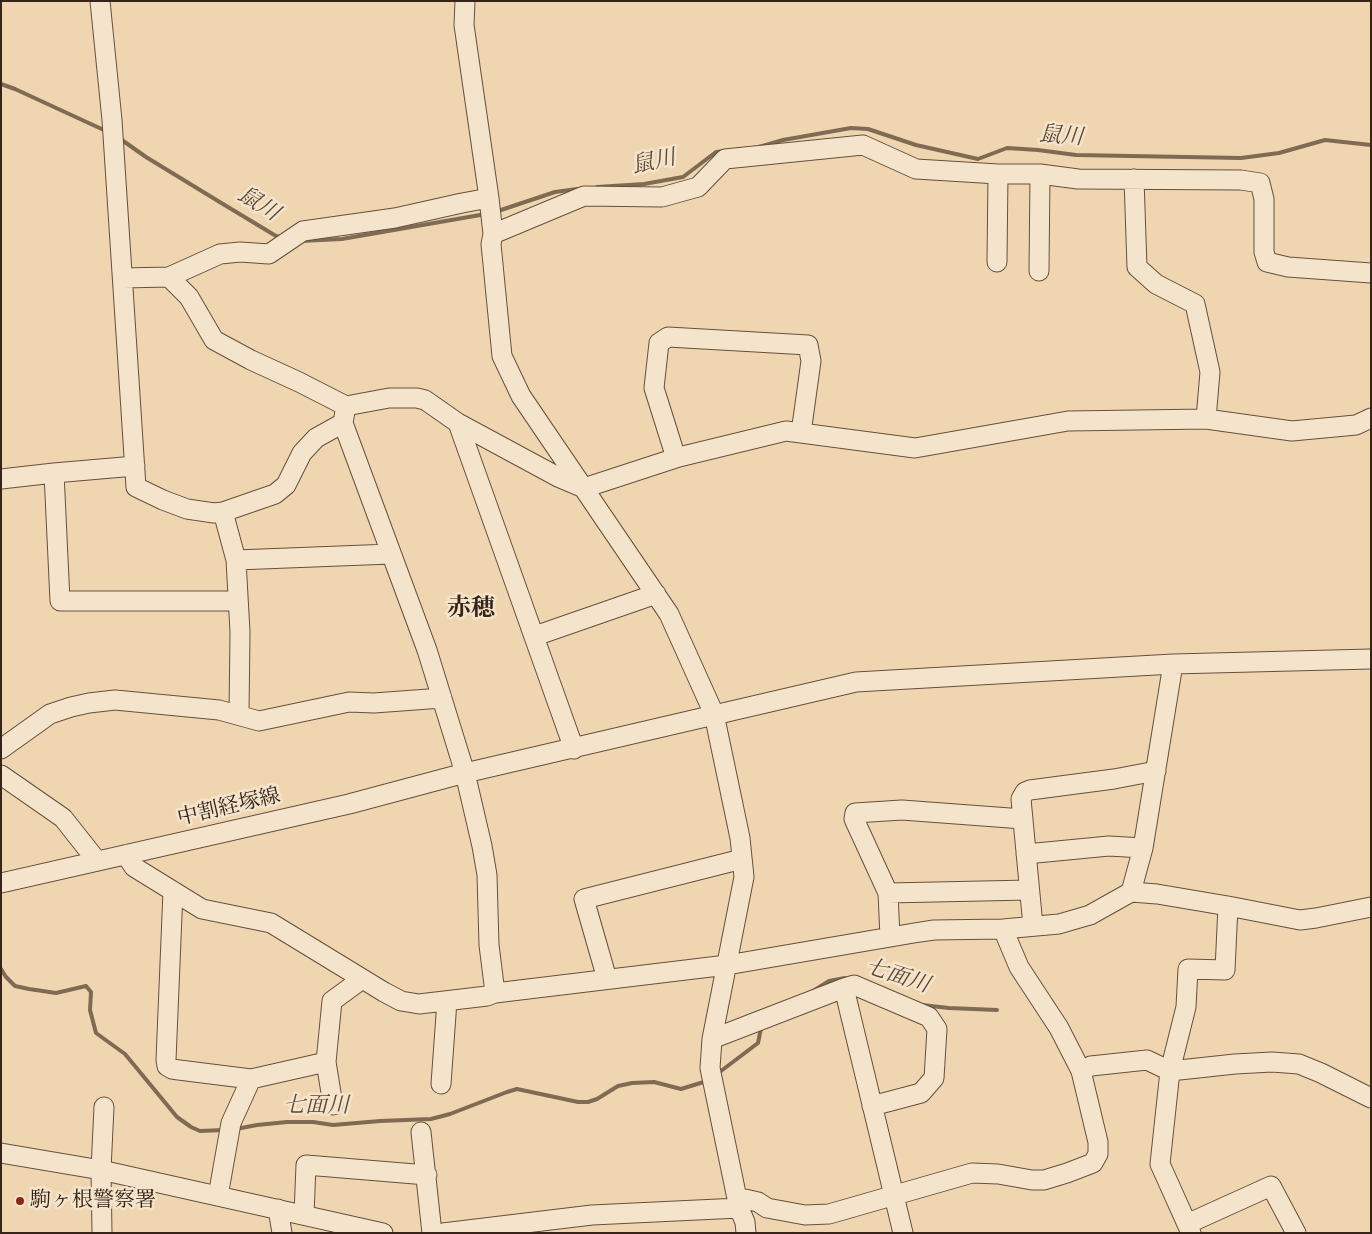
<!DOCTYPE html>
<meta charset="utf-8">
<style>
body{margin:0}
#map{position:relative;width:1372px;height:1234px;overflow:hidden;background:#f0d6b0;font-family:Cardo,serif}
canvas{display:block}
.frame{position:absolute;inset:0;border:2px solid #352417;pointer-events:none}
</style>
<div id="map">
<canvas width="1372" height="1234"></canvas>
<div class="frame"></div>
</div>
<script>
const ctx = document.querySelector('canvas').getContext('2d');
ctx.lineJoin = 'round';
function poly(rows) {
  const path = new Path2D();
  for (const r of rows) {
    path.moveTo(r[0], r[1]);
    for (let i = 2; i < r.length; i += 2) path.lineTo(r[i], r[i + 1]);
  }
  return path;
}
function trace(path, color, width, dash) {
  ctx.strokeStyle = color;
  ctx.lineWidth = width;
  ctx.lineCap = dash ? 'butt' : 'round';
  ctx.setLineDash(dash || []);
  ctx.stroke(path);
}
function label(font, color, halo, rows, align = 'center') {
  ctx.font = font + ' Cardo,"Noto Serif JP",serif';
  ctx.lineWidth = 5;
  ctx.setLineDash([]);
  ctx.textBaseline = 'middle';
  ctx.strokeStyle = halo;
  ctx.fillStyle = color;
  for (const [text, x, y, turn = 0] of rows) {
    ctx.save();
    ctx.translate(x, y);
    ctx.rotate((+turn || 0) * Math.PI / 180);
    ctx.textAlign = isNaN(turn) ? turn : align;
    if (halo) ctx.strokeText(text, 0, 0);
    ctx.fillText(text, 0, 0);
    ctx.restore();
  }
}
const stream = poly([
 [1,84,15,89,106,131],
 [119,138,146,157,218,201,276,236,281,237],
 [759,147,783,140,851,128,868,129,916,145,978,159,1007,148,1038,150,1076,155,1241,158,1279,153,1325,140,1371,145],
 [597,187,644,184,683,177,716,152,725,151],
 [495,212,555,192,577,189],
 [300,241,342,239,486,214],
 [1,969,6,977,15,986,29,989,56,993,86,986,91,992,90,1010,96,1033,125,1054,177,1117,191,1127,200,1131,224,1130],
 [813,991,829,981,845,978],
 [922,1005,949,1008,997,1010],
 [717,1074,758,1043,761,1028],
 [236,1129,257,1125,287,1122,313,1122,333,1125,380,1121,431,1119,450,1114,507,1092,517,1089,578,1102,588,1102,597,1099,618,1086,632,1083,654,1082,681,1089,707,1081]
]);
const minor = poly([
 [100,1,112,120,136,487,163,500,187,509,214,513,223,512,275,494,286,485,302,453,316,438,343,423],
 [465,1,464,25,489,198,493,234,491,244,502,356,521,396,669,614,714,714,740,838,744,877,712,1039,710,1068,739,1208,745,1222,746,1233],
 [1040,174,1078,179,1241,180,1260,183,1264,199,1264,252,1267,262,1288,267,1371,273],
 [1134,179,1137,267,1156,284,1195,304,1210,372,1206,419],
 [493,234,584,196,662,197,698,187,725,159,863,145,916,169,998,174,1040,174,1039,271],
 [997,262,998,174],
 [169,277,189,297,214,340,251,360,299,382,346,406],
 [123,278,169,277,220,254,240,252,269,254,303,231,395,218,462,203,489,198],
 [458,423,574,749],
 [676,458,654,388,659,343,668,337,808,345,811,361,801,433],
 [54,473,60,601,238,601],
 [1,479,54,473,135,466],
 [223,512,236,560,240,632,239,714],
 [236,560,391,554],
 [535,636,656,594],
 [1,749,50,714,71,707,89,703,115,700,219,710,259,721,349,702,374,703,442,698],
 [1,775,63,818,97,861],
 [1023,819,902,810,855,813,854,819,888,893,1029,890],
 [128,854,130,861,134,867,202,909,271,923,384,992,401,1001,419,1004,487,996,495,993,727,965,914,933,934,930,1003,929,1059,924,1090,915,1131,892,1143,848,1173,664],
 [1026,854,1109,846,1143,848],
 [1,883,349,804,465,773,856,682,1173,664,1371,659],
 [173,891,166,1060,167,1066,172,1069,179,1070,251,1079],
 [1131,892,1157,894,1228,906,1300,920,1316,918,1371,907],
 [888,893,890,937],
 [1033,926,1021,799,1025,792,1030,790,1114,779,1156,771],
 [607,979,584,899,742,859],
 [844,988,854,985,929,1017,937,1029,934,1078,921,1093,872,1106],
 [495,993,489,945,487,875,482,846,465,773,427,650,343,423,346,406,389,398,417,398,425,400,458,423,558,477,584,488,679,457,786,431,915,448,1068,421,1206,419,1292,431,1356,425,1371,418],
 [712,1039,844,988,903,1233],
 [326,1062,333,1105],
 [1081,1071,1091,1066,1147,1060,1170,1071,1235,1064,1272,1062,1299,1064,1321,1073,1371,1098],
 [441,1084,447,1001],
 [421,1132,432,1233],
 [1,1153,101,1170,383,1233],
 [218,1196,231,1123,251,1079,326,1062,332,1001,362,979],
 [278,1209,282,1233],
 [304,1215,306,1165,427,1175],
 [1187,1224,1271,1186,1296,1233],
 [102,1233,101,1170,104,1107],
 [443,1233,592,1215,739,1208,745,1199,758,1202,767,1208,805,1215,829,1214,972,1173,998,1174,1032,1180,1044,1180,1067,1173,1093,1163,1098,1154,1098,1142,1081,1071,1059,1028,1019,967,1003,929],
 [1191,1233,1160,1164,1170,1071,1186,1007,1188,969,1225,970,1228,906]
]);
const markers = [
 [20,1201,5,"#8f2418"]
];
const streetNames = [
 ["中割経塚線",229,808,-13]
];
const poiNames = [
 ["駒ヶ根警察署",30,1201]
];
const waterNames = [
 ["鼠川",1061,137,5],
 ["鼠川",654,163,-12],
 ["鼠川",258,205,32],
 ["七面川",897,977,18],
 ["七面川",316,1107]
];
const quarterNames = [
 ["赤穂",471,609]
];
trace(stream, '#7f6a54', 4);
trace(minor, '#64503d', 21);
trace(minor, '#f5e4cc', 19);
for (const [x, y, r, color] of markers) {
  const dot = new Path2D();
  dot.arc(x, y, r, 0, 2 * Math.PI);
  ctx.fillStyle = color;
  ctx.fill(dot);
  trace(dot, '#f5e4cc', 2);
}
label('21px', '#352417', '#f5e4cc', streetNames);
label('21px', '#352417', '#f5e4cc', poiNames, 'left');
label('italic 22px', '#5a4735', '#f5e4cc', waterNames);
label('bold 24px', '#352417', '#f5e4cc', quarterNames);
</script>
